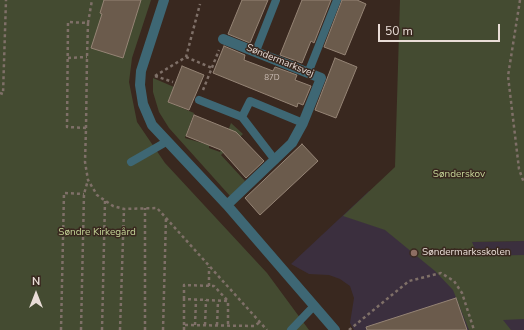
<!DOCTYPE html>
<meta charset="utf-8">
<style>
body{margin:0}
#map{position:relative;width:524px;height:330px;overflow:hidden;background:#39281f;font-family:"Nunito Sans",sans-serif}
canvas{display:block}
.north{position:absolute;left:16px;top:274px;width:40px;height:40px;-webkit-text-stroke:3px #39281f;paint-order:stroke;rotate:0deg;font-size:11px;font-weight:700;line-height:16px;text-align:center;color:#e9ddd7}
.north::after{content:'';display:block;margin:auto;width:14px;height:18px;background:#e9ddd7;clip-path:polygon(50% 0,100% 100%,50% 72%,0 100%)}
.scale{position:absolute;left:378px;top:24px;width:122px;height:18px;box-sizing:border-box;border:2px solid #e9ddd7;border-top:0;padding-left:5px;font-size:12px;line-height:14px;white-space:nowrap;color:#e9ddd7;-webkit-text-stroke:3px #39281f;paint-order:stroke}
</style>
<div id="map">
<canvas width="524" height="330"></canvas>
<div class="north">N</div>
<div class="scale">50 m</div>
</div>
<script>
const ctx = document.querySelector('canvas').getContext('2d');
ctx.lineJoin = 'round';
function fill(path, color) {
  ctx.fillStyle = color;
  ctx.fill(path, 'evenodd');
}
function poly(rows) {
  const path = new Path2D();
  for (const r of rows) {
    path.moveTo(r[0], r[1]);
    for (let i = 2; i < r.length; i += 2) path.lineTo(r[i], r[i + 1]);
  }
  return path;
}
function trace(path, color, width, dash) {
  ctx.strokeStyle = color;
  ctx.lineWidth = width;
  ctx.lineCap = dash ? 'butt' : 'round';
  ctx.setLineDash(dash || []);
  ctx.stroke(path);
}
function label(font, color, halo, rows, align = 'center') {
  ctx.font = font + ' "Nunito Sans",sans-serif';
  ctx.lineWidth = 3;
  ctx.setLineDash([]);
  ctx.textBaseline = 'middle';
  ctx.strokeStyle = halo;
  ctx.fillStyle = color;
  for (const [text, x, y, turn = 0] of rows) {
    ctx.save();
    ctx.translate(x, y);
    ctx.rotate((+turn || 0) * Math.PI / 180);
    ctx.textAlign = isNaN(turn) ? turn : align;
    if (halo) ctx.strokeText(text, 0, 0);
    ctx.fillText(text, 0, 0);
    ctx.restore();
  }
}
const education = poly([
 [369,191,471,242,524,241,524,330,354,330,350,323,354,298,350,286,340,279,329,275,309,274,291,264]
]);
const green = poly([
 [0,0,151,0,132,58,129,82,137,122,165,163,267,273,309,330,0,330],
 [400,0,524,0,524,241,472,242,478,256,524,255,524,319,503,320,511,330,469,330,453,290,435,271,385,230,343,216,395,167],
 [153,78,174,87,168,102,194,113,185,138,209,145,209,148,220,152,231,123,243,134,221,155,245,181,230,196,169,128,159,112,153,92]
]);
const building = poly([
 [104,0,141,0,123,58,91,48,102,14,100,13,104,0],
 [242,0,268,0,250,43,228,34,242,0],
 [302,0,331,0,314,43,311,41,302,63,280,55,302,0],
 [342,0,357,0,366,4,345,55,324,47,342,0],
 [224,46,245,55,244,60,273,71,275,67,297,75,295,80,311,86,303,105,298,103,297,107,213,73,224,46],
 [335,58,357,67,336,118,315,110,335,58],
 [182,66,204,75,189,110,168,102,182,66],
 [194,115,236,132,264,161,246,178,221,150,186,136,194,115],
 [302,144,318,161,260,215,245,198,302,144],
 [456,298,467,330,367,330,366,327,456,298]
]);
const path = poly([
 [520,0,508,76,519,169,524,183],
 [88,23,92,0],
 [186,57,212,68],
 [68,58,87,57],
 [155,76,186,57,200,4],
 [155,76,173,82],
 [203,90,219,50],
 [0,93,3,94,6,0],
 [86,128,67,127,68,22,88,23,87,57,86,128,85,162,88,180,97,195,113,206,124,209,157,208,267,330],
 [209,286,209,267],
 [184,299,184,285,214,286,228,301],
 [184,325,184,299,228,301,228,326],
 [195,325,196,300],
 [205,325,206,300],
 [217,325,218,301],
 [61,330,64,193,84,194],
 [81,330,84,194,88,180],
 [102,330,105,201],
 [120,330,124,209],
 [145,330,145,208],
 [163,330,166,217],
 [184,330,184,325,254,326,260,322],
 [349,330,409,281,441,273,454,281,462,293,474,330]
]);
const lane = poly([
 [256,51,276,0],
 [308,73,337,0],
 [199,100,242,117],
 [275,160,242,117,250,101,303,123],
 [131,162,166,142],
 [291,330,313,307]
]);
const street = poly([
 [164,0,141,71,140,85,143,104,152,125,227,205,335,330],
 [223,39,321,78,303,123,292,143,227,205]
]);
const markers = [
 [414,253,4,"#8d6e63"]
];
const numberNames = [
 ["87D",272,78]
];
const streetNames = [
 ["Søndermarksvej",280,61,22]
];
const parkNames = [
 ["Sønderskov",459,175],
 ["Søndre Kirkegård",97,233]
];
const poiNames = [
 ["Søndermarksskolen",422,253]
];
fill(education, '#3b2f3e');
fill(green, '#444b31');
fill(building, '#6b5b4c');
trace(building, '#958475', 1);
trace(path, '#7f7068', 2.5, [3, 3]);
trace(lane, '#3e6774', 8);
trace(street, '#3e6774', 10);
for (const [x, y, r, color] of markers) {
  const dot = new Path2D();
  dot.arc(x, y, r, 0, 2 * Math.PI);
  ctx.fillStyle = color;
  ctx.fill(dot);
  trace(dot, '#39281f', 1.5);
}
label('8px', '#cabcb4', null, numberNames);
label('10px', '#e9ddd7', '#39281f', streetNames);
label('10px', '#c4d497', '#39281f', parkNames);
label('10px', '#e9ddd7', '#39281f', poiNames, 'left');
</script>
